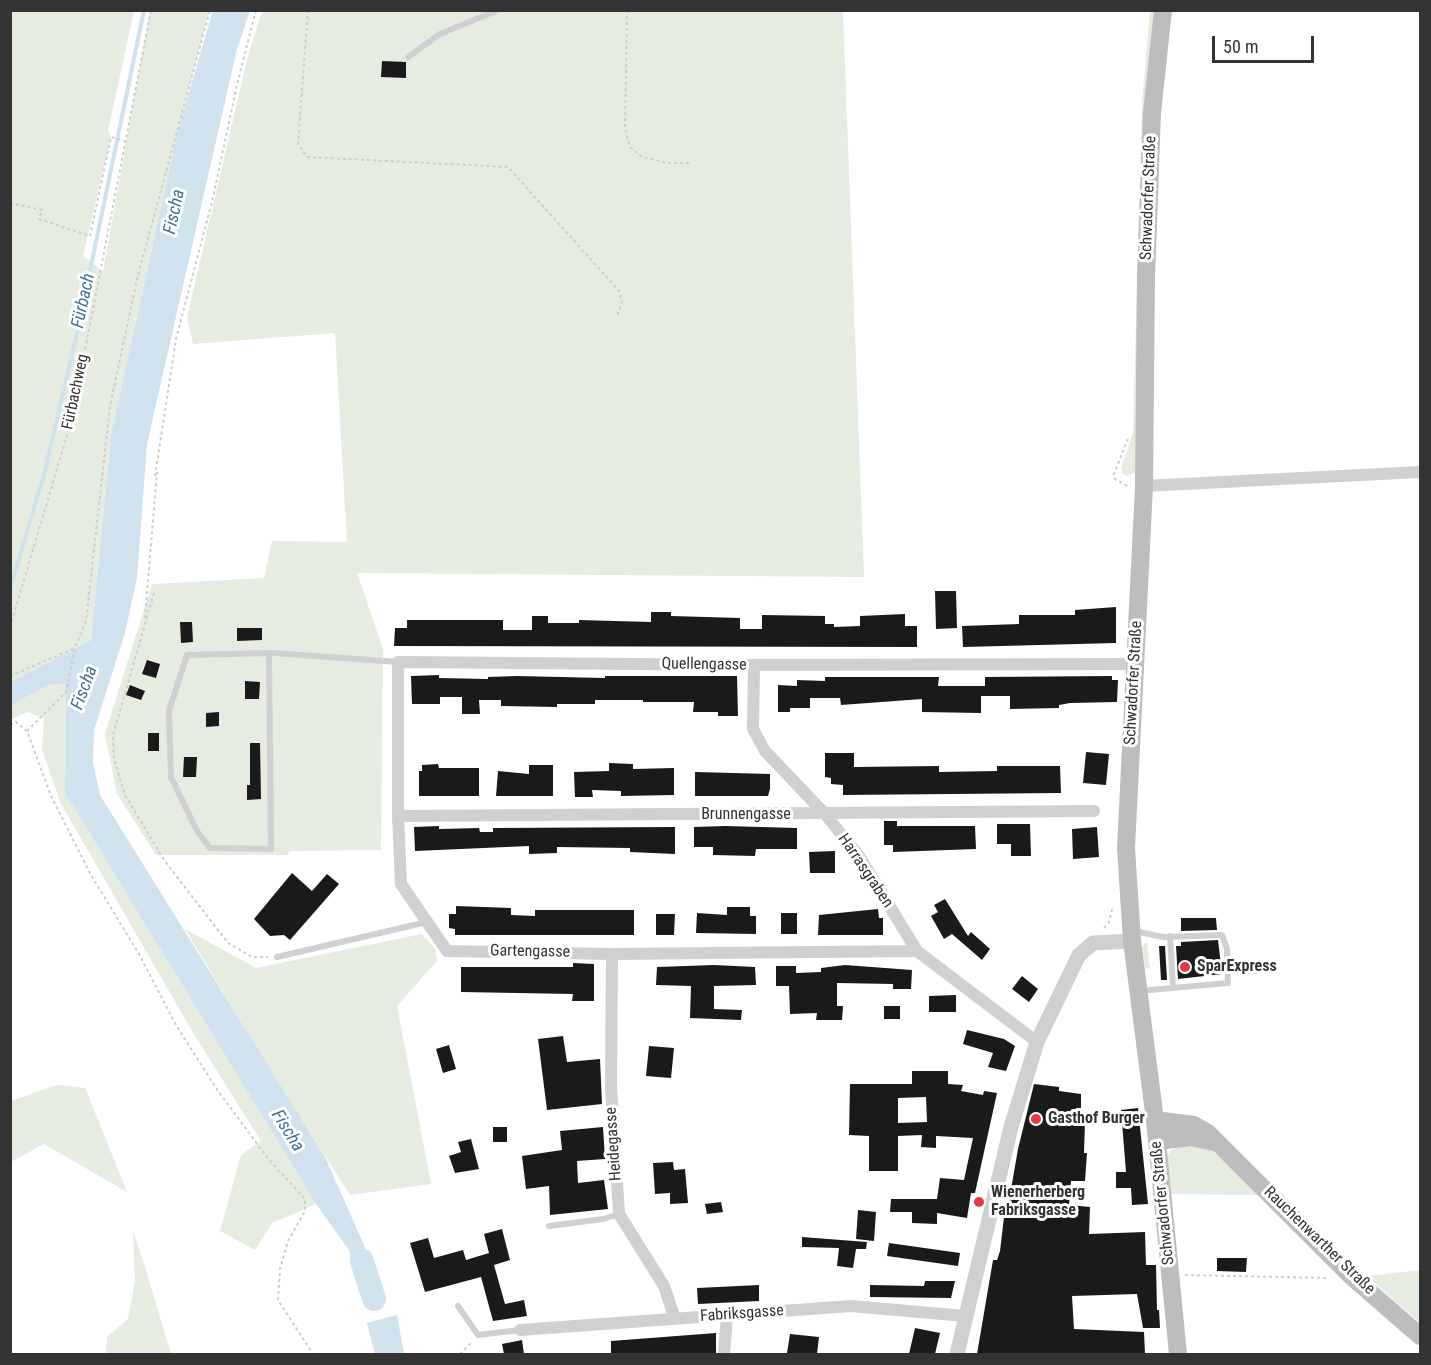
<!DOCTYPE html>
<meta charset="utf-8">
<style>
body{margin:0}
#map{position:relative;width:1431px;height:1365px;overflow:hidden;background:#fff;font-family:"Roboto Condensed",sans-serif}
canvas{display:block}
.frame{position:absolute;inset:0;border:12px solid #333;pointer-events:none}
.scale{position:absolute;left:1212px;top:36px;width:102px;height:27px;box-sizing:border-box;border:3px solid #333;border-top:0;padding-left:8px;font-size:18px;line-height:21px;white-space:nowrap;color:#333;-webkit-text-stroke:4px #fff;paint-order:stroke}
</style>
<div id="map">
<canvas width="1431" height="1365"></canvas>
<div class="frame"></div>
<div class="scale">50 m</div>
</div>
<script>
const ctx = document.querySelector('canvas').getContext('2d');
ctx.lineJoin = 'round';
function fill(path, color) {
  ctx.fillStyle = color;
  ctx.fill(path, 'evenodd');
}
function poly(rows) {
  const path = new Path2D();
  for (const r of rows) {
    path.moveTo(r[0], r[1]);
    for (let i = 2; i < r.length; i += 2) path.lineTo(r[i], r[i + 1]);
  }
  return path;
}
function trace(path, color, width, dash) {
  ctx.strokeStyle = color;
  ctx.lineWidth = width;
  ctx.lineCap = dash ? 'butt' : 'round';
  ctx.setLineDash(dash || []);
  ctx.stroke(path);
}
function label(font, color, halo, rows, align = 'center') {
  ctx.font = font + ' "Roboto Condensed",sans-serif';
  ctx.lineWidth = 6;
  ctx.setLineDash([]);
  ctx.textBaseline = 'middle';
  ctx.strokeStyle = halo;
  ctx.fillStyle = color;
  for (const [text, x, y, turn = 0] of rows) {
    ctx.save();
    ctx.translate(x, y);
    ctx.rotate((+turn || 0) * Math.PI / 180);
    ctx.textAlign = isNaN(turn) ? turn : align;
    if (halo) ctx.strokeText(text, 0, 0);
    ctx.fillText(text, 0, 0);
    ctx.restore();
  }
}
const green = poly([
 [11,11,134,11,108,131,111,137,83,256,103,271,150,11,209,11,178,130,111,435,91,640,11,682],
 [262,11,843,11,864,577,357,573,383,649,381,850,289,851,288,855,156,855,117,794,105,734,152,584,264,578,272,541,347,542,335,333,193,344,187,317,247,60],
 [1150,11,1157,11,1138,471,1127,476,1122,473,1121,468,1133,433,1142,102],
 [66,683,65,793,316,1204,272,1223,255,1250,220,1231,241,1155,261,1141,192,1031,60,802,42,749,44,718,27,712,11,720,10,705,48,685],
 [185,929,256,968,422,934,435,948,437,961,397,1006,431,1184,350,1195,270,1070],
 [1147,942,1150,968,1145,969,1142,946],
 [57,1085,85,1088,127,1192,44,1144,11,1162,11,1101],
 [1190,1144,1209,1148,1260,1195,1169,1194,1165,1159,1171,1150],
 [133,1231,144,1264,171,1354,106,1354,107,1337,128,1319,135,1281],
 [1420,1270,1420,1323,1367,1276]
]);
const water = poly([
 [213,10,250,11,237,49,147,444,137,578,125,633,94,730,93,763,100,795,325,1157,371,1261,375,1289,360,1293,349,1250,316,1204,65,793,66,684,48,685,11,705,11,682,91,640,111,435,178,130],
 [397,1315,404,1354,375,1354,367,1323]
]);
const stream = poly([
 [10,589,45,471,79,324,144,10]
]);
const river = poly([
 [362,1261,374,1299]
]);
const building = poly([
 [382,61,406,62,406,78,381,77],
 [935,591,956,591,957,628,936,629],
 [1116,607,1116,643,963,647,962,626,1019,624,1019,615,1075,615,1075,610],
 [651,612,671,612,671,616,740,618,740,629,762,629,762,615,825,616,825,624,834,624,834,627,860,626,860,616,905,614,905,626,917,626,917,647,394,646,395,628,407,628,407,620,503,620,503,630,532,630,532,616,548,616,548,623,579,623,579,620,651,622],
 [180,622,192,622,193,642,181,643],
 [237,628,262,628,262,640,237,641],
 [147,660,160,664,156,678,142,674],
 [439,675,439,678,488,679,488,677,517,676,605,678,605,676,737,676,738,716,718,716,718,712,693,712,694,702,643,702,643,700,595,700,595,704,557,704,557,707,501,706,501,700,479,700,480,714,462,714,462,697,440,697,440,704,412,704,411,676],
 [1112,676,1112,680,1118,680,1117,702,1070,703,1059,705,1059,708,1010,709,1010,696,981,696,981,713,922,712,922,699,841,705,840,698,810,698,810,708,790,708,790,712,778,712,778,685,797,686,797,680,825,681,825,677,939,677,938,686,985,686,985,677],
 [245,681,260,682,259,699,245,699],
 [130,685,145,691,141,700,126,695],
 [219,712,219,726,206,727,206,713],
 [148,733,159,733,159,751,148,751],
 [250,743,260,743,261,799,247,800,247,785,250,785],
 [1086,752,1109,754,1106,785,1083,783],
 [825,753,854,753,854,767,939,766,939,772,997,771,997,766,1060,766,1061,793,843,795,843,785,831,784,831,778,825,777],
 [184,757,197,757,196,777,183,777],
 [609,763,633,764,633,769,674,768,674,795,621,796,621,791,592,790,593,797,575,797,574,772,609,771],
 [438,764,439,768,479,768,479,796,419,796,419,771,422,771,422,765],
 [529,765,553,765,553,796,496,796,498,771,529,774],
 [695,772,770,774,770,789,768,796,695,796],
 [884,821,897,821,897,826,975,826,976,849,893,852,893,845,884,845],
 [997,824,1030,824,1031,856,1011,856,1011,844,997,844],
 [439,826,439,829,479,828,480,832,493,832,493,828,675,827,675,854,630,852,630,848,557,847,557,853,529,854,529,846,415,851,414,827],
 [725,826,797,828,797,849,756,849,755,856,713,855,713,847,694,847,694,827],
 [1097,827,1099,857,1073,859,1072,829],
 [835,851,835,873,810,873,809,852],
 [292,873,312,891,327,874,339,884,290,940,284,935,270,936,254,919],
 [945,899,968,936,971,932,990,949,982,960,952,934,944,939,931,916,938,912,934,905],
 [456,906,511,908,511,915,535,916,535,910,634,910,634,935,455,935,455,929,449,928,449,914,456,914],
 [727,907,750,907,750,916,756,916,756,934,696,933,697,913,727,915],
 [878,909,879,918,883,918,883,935,818,935,819,915],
 [781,913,797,913,797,934,781,934],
 [656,914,675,914,674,935,656,935],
 [1181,918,1216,918,1217,930,1181,931],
 [1218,940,1222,974,1178,979,1176,946,1181,946,1181,942],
 [1159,946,1165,946,1167,980,1161,980],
 [1233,961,1262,961,1263,973,1233,974],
 [573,963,594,964,594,1001,572,1001,573,994,461,992,461,967,573,967],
 [714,965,755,967,756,985,714,986,714,1009,742,1010,741,1020,690,1018,691,986,656,985,657,967],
 [845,965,912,970,911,989,893,989,893,984,837,983,837,1006,843,1006,842,1020,816,1020,817,1013,790,1014,789,986,776,986,776,966,796,966,796,973,821,972,821,968],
 [1022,976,1038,989,1029,1002,1012,989],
 [956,995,956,1012,929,1012,929,996],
 [884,1006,900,1006,900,1019,884,1019],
 [967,1030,1004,1039,1015,1046,1006,1071,988,1067,993,1053,963,1044],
 [563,1036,567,1062,600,1059,602,1104,547,1110,538,1039],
 [449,1045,456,1069,443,1073,436,1049],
 [649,1046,674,1048,671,1078,646,1076],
 [912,1071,948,1071,948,1084,963,1085,961,1091,983,1095,984,1091,997,1093,975,1193,971,1193,967,1218,937,1213,937,1224,912,1223,912,1212,890,1212,891,1199,937,1199,940,1178,964,1180,973,1138,936,1136,936,1148,921,1147,922,1135,898,1136,898,1171,869,1171,869,1136,849,1135,850,1084,912,1084],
 [926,1097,927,1122,898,1123,898,1098],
 [1034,1084,1059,1087,1059,1091,1081,1094,1081,1121,1085,1122,1084,1153,1087,1153,1085,1181,1071,1181,1069,1205,1090,1207,1089,1234,1145,1232,1146,1265,1156,1265,1157,1310,1159,1310,1160,1328,1143,1328,1137,1294,1072,1296,1074,1329,1144,1332,1145,1354,977,1354,993,1260,997,1260,1000,1251,1004,1217,1006,1218,1018,1149],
 [1138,1108,1148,1204,1132,1205,1131,1188,1116,1188,1116,1172,1126,1172,1121,1110],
 [493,1127,507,1127,507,1142,493,1142],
 [603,1127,605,1159,577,1161,578,1183,604,1180,608,1209,550,1215,549,1186,526,1189,522,1156,562,1150,560,1131],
 [471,1139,479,1169,455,1173,449,1156,461,1152,458,1142],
 [673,1162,674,1170,685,1169,688,1203,670,1204,670,1193,655,1194,653,1163],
 [721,1202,723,1212,707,1214,705,1204],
 [858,1210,876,1212,874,1241,856,1239],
 [502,1229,510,1260,494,1265,505,1304,524,1300,527,1316,493,1321,481,1277,425,1292,410,1243,428,1238,434,1258,463,1250,466,1260,489,1253,484,1234],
 [802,1237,867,1242,866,1249,856,1249,853,1268,837,1266,839,1248,802,1247],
 [889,1243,960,1253,958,1266,887,1256],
 [1217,1258,1247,1258,1246,1272,1217,1271],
 [925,1281,955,1281,951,1298,870,1297,870,1285,924,1286],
 [759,1285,759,1301,698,1304,697,1288],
 [915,1328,940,1333,935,1354,909,1354],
 [716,1333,716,1354,611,1354,611,1341],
 [790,1334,819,1337,817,1354,787,1353],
 [522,1340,524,1354,504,1354,502,1344]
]);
const path = poly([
 [308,10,298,144,307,157,508,167,619,291,622,302,617,316],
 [627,10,625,129,630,147,642,157,668,163,690,163],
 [10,203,42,210,39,219,90,236,111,137,124,141],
 [155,476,176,339,212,202,237,85,256,10],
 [1127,486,1115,479,1114,474,1128,439],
 [154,593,113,735,114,759,125,795,164,860,228,943,252,957,268,957],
 [145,618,157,472],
 [10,627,71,422,151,10],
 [10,676,75,648],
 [10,725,16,722,27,731,51,796,91,875,139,954,176,1025,216,1088,269,1160,305,1199,305,1211,288,1241,280,1269,278,1300,313,1354],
 [27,731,66,692,75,648,86,621,110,406,138,275,210,10],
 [1104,928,1109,922,1113,906],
 [1185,1275,1329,1278],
 [460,1354,472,1342]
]);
const service = poly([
 [408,57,440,34,498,10],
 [269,653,271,849,210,848,197,831,171,777,169,711,187,655,269,653,274,653,398,662],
 [1134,931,1163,937,1222,935,1227,949,1228,983,1139,991],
 [1170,936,1173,987],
 [277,957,427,922],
 [549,1226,603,1219,619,1214],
 [458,1306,478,1335,520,1330]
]);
const minor = poly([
 [1144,486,1420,472],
 [754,665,753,729,765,751,825,814,859,856,917,951,1037,1042],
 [398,816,1094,811],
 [917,951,612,954,447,951,401,884,398,816,398,662,754,665,1135,664],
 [612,954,611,1087,619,1214,664,1286,675,1319],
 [520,1330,851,1306,965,1316],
 [724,1354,727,1315]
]);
const tertiary = poly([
 [957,1354,1011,1127,1037,1042,1079,955,1093,943,1132,941]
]);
const secondary = poly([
 [1163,10,1152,113,1146,278,1144,486,1126,848,1132,941,1155,1120,1178,1354],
 [1155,1120,1194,1125,1208,1133,1350,1275,1420,1336],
 [1157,1141,1191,1137,1214,1142]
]);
const markers = [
 [1185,967,6,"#e63946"],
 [1036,1119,6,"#e63946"],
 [979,1202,6,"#e63946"]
];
const streetNames = [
 ["Schwadorfer Straße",1149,198,-88],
 ["Fürbachweg",76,392,-78],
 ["Quellengasse",704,665,1],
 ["Schwadorfer Straße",1134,683,-87],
 ["Brunnengasse",746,815],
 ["Harrasgraben",865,871,56],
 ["Gartengasse",530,952,1],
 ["Heidegasse",614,1144,-94],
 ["Schwadorfer Straße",1163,1203,-96],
 ["Rauchenwarther Straße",1319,1241,44],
 ["Fabriksgasse",742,1314,-4]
];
const poiNames = [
 ["SparExpress",1197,967],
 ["Gasthof Burger",1048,1119],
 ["Wienerherberg",991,1193],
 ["Fabriksgasse",991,1211]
];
const waterNames = [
 ["Fischa",175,212,-78],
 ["Fürbach",84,301,-78],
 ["Fischa",85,688,-70],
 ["Fischa",287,1131,58]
];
fill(green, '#e6ecdf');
fill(water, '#cfe2ee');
trace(stream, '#cfe2ee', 4);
trace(river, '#cfe2ee', 24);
fill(building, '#1a1a1a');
trace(path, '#cdcdcd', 2, [3, 3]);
trace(service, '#d0d0d0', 6);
trace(minor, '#d0d0d0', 12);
trace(tertiary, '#d0d0d0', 15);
trace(secondary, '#bdbdbd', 18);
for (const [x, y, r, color] of markers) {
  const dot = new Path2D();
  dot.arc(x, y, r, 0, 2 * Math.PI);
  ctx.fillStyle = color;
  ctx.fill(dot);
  trace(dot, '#fff', 2);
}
label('16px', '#333', '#fff', streetNames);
label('bold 16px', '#333', '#fff', poiNames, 'left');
label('italic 18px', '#3f7597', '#fff', waterNames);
</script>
